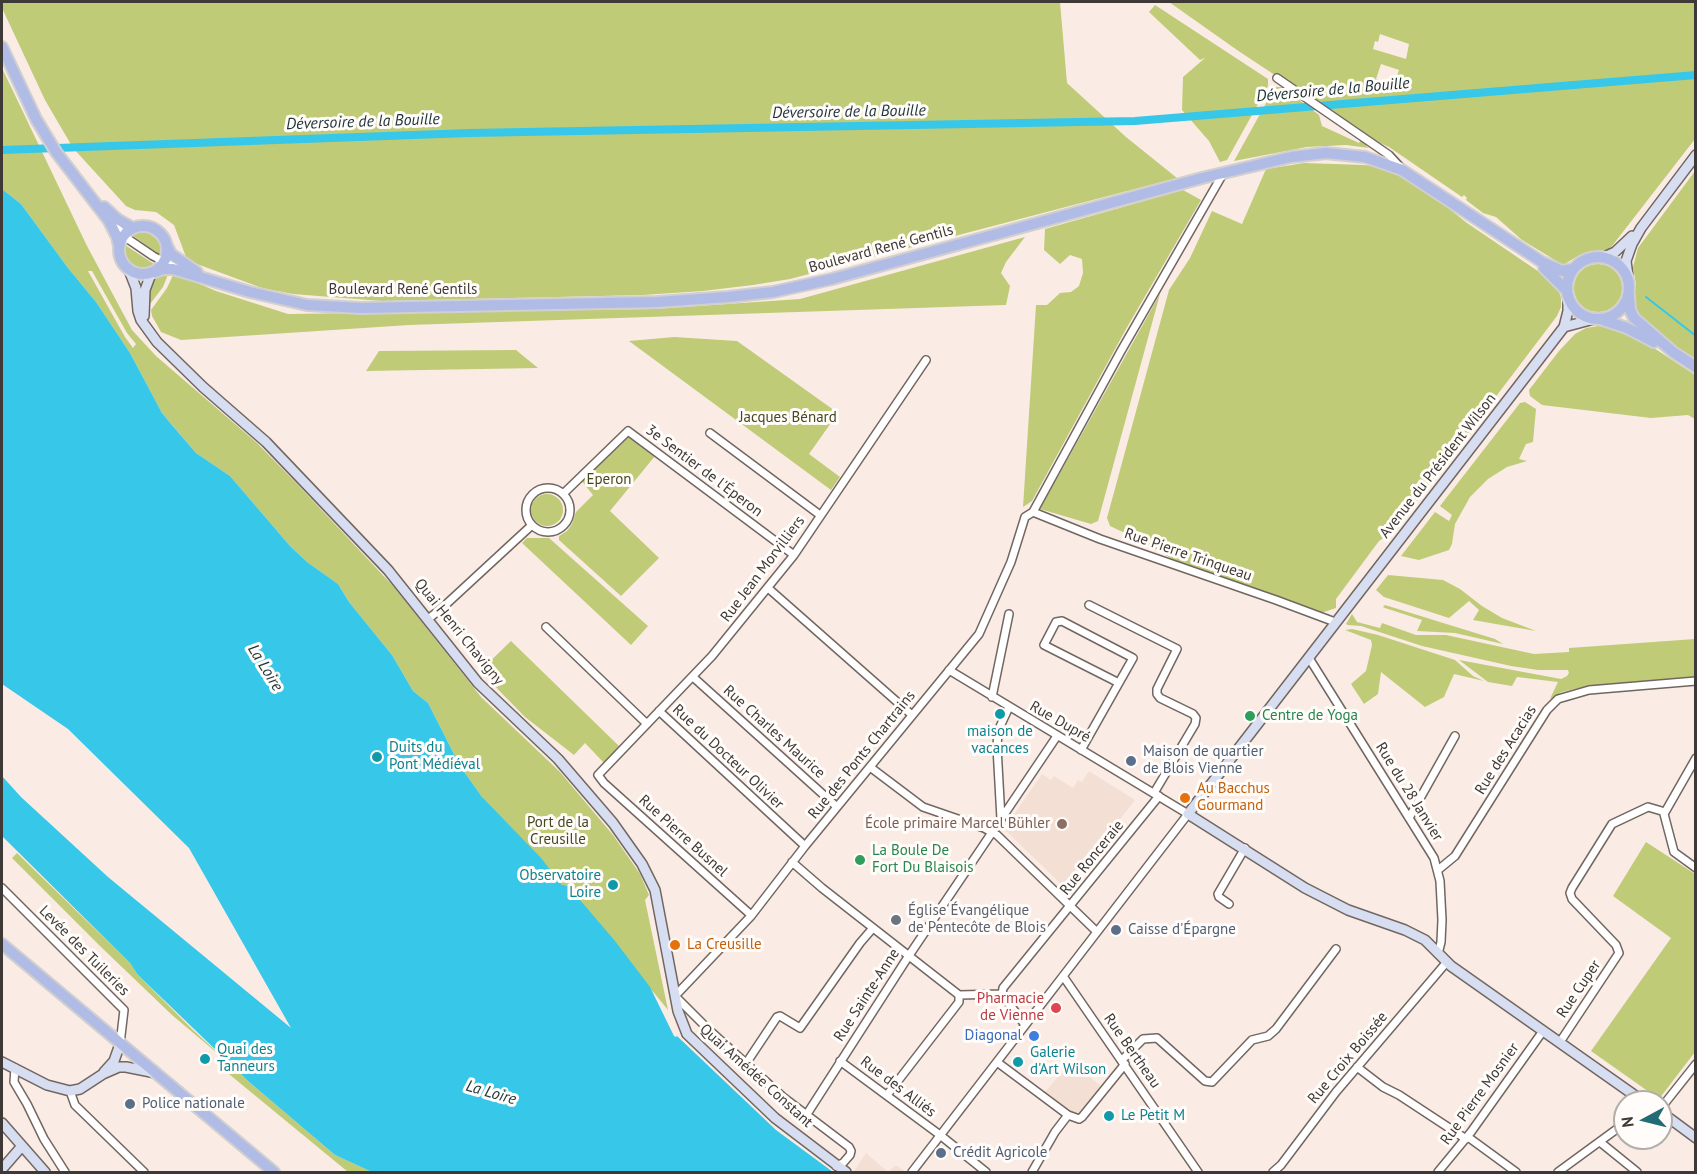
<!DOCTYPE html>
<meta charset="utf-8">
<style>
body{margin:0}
#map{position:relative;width:1697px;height:1174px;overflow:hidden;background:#faece5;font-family:"PT Sans",sans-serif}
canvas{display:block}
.frame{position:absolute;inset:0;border:3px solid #3e3936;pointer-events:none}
.north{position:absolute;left:1613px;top:1090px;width:60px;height:60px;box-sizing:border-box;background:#fffcfa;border:2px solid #b2aeac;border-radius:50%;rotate:263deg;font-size:16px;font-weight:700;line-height:24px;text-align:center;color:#3e3936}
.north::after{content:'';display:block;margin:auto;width:21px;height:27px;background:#216c75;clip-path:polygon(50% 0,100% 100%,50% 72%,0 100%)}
</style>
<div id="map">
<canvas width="1697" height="1174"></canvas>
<div class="frame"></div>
<div class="north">N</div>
</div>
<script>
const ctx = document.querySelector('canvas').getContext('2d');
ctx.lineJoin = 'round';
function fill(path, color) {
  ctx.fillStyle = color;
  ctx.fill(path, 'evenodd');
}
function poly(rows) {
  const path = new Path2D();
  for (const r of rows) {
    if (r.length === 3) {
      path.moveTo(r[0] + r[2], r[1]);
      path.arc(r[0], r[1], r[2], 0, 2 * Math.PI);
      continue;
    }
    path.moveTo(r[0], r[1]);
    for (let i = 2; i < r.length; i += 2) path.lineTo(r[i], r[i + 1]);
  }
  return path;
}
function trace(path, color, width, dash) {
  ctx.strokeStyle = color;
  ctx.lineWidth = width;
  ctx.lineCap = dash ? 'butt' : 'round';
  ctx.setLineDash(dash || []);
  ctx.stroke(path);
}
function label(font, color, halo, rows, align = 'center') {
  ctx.font = font + ' "PT Sans",sans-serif';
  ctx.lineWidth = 6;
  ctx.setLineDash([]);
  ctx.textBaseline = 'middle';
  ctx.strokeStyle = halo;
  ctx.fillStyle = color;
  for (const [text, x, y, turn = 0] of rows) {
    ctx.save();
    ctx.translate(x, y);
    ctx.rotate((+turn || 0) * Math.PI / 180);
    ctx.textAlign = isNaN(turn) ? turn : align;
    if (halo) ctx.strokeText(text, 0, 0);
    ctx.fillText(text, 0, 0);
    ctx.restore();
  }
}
const built = poly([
 [1089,771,1135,800,1105,838,1062,885,1004,829,1042,774,1051,780,1054,776,1073,788,1078,780,1082,782],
 [1071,1061,1103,1088,1078,1117,1045,1092],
 [866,1153,888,1172,896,1165,906,1172,857,1172,854,1171]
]);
const green = poly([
 [2,2,1060,2,1067,83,1126,137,1177,178,790,279,753,285,703,291,643,295,382,301,293,294,262,288,197,264,186,257,174,225,156,212,135,210,126,206,73,148,45,100,2,8],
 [1169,2,1695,2,1695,139,1612,246,1607,250,1589,252,1578,256,1563,265,1522,240,1496,217,1483,213,1466,200,1467,198,1464,195,1462,197,1389,147,1373,140,1366,146,1369,148,1346,145,1307,147,1234,161,1275,87,1282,87,1319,115,1322,126,1359,143,1364,134,1237,50],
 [1380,34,1409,44,1406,59,1373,49,1375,41,1378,42],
 [1381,64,1399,70,1394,85,1376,79],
 [1155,5,1268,79,1268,86,1227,160,1220,162,1209,141,1182,110,1183,77,1205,58,1200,60,1149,12],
 [2,68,87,246,132,330,156,356,257,443,299,486,394,587,481,697,560,772,613,835,640,874,649,895,645,900,668,1010,655,994,522,854,460,766,428,703,413,691,392,655,349,602,338,584,307,562,290,546,230,476,196,453,162,413,130,353,96,302,68,268,21,204,2,189],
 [88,271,92,271,127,333,136,344,133,348,125,337],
 [1304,163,1364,165,1383,167,1427,191,1467,223,1551,280,1558,288,1561,298,1561,307,1557,316,1394,531,1379,541,1336,599,1336,608,1321,613,1289,600,1177,562,1144,542,1110,526,1107,518,1169,290,1190,258,1212,211,1242,224,1266,169],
 [1695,171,1695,358,1671,344,1638,319,1633,307,1636,284,1633,267,1638,248],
 [1183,190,1201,200,1126,329,1032,501,1023,507,1036,305,1047,305,1060,293,1071,292,1079,286,1083,273,1082,259,1070,255,1060,264,1044,250,1045,229],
 [141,232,149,233,159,241,162,248,160,255,132,235],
 [1025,237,1006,262,1001,273,1010,286,1006,305,409,325,181,340,161,332,152,316,151,310,167,288,174,273,216,291,288,314,654,309,800,299],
 [125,245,154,264,149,268,141,269,133,266,125,256],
 [1598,288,24],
 [169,272,163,287,147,308,148,288,153,279,161,273],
 [1160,294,1098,521,1091,524,1040,509],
 [1598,326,1612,328,1657,350,1695,375,1695,419,1688,415,1651,418,1542,405,1530,396,1529,390,1559,351,1575,334,1586,328],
 [674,337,737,341,838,413,809,454,840,477,831,490,629,341],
 [516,350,538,368,366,371,379,351],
 [1525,402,1536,409,1533,442,1526,444,1519,459,1527,461,1507,467,1488,479,1470,497,1455,524,1452,544,1449,550,1419,560,1401,556,1435,512,1449,521,1452,515,1440,506,1520,403],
 [626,438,632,438,655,456,610,511,659,558,621,596,559,540,559,536,567,531,572,524,576,512,593,495,581,480,620,441],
 [547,510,16],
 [527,538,549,538,648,626,631,645,522,543],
 [1388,575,1443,580,1460,589,1482,606,1502,618,1536,631,1473,620,1479,610,1469,601,1449,618,1384,597,1376,590],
 [1385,605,1495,639,1503,644,1455,633,1417,631,1422,620,1385,608,1383,607],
 [1352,614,1357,622,1380,628,1382,623,1416,635,1446,635,1534,654,1569,652,1569,648,1695,639,1695,677,1587,686,1562,692,1550,699,1558,682,1517,677,1512,686,1488,682,1459,660,1561,679,1567,676,1569,673,1568,670,1538,670,1511,666,1422,646,1361,626,1348,625,1346,624],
 [1352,629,1378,635,1455,660,1473,676,1484,681,1454,674,1444,697,1425,707,1381,672,1378,694,1364,704,1351,684,1366,671,1372,645,1371,640,1345,630],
 [511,641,619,746,604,763,585,743,574,755,525,717,480,671],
 [1646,842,1695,874,1695,1052,1659,1099,1591,1051,1671,938,1613,896],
 [17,853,130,963,138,975,191,1028,248,1081,335,1155,372,1172,348,1172,218,1065,217,1053,172,1015,101,947,12,858]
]);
const water = poly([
 [2,189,21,204,68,268,96,302,130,353,162,413,172,425,196,453,230,476,290,546,307,562,338,584,349,602,392,655,413,691,428,703,460,766,482,797,541,858,562,885,568,886,615,941,650,987,674,1036,676,1037,677,1036,776,1130,833,1172,372,1172,335,1155,248,1081,138,975,130,963,2,836,2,776,21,797,108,877,291,1028,189,848,68,729,2,684]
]);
const stream = poly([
 [1646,297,1696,336]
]);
const canal = poly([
 [2,150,469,133,1135,121,1696,75]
]);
const street = poly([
 [1277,78,1389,155,1401,168],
 [115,226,128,239,153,256,174,267],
 [710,433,820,515],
 [548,510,22],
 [563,494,628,431,794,555],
 [1033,512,1121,351,1224,172],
 [1033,512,1100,539,1276,600,1335,622],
 [768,588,912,715],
 [1089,605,1177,649,1157,689,1157,694,1160,698,1193,714,1196,718,1195,724,1154,793],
 [428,619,441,609,532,525],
 [546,627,647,724],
 [1309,658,1434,858,1440,881,1442,920,1441,942,1438,954],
 [693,677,837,807],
 [992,697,1009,614],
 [659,711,805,846],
 [1081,750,1133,658,1062,621,1056,622,1044,645,1119,683],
 [1696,758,1664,814,1674,852,1696,868],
 [870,767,923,807,984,828,997,835,1097,932],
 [1409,818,1455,736],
 [1001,819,997,747,998,731,1009,707],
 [792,862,822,888,959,995,1002,994],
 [1438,870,1455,856,1547,710,1558,699,1589,690,1696,681],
 [2,888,124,1010,120,1044],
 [1229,904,1219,897,1218,894,1245,848],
 [751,915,604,783,598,775,712,656,794,555,926,360],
 [1063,976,1198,1172],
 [1002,994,1003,988,1159,796],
 [1002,994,1025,1025],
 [1560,1042,1619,953,1616,945,1572,899,1570,893,1572,888,1612,824,1648,807,1665,812],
 [1122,1060,1143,1039,1157,1038,1205,1081,1212,1082,1252,1040,1268,1036,1276,1029,1336,949],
 [840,1061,940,1135,986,1172],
 [747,1062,777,1017,780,1016,800,1028,860,943,873,928],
 [997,1062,1068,1115,1079,1119,1082,1117,1125,1064],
 [1357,1067,1383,1087,1399,1095,1466,1139],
 [15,1068,14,1082,27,1104,44,1139,65,1172],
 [70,1091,75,1105,144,1172],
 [887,1095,959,1002,959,995],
 [1661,1108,1696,1064],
 [807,1114,908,957,1057,736],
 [1468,1137,1516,1172],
 [1600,1142,1637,1172],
 [836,1166,843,1163,850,1155,851,1151,849,1147,783,1097,708,1029,675,996,751,916,805,846,979,634,1011,562,1025,517,1033,512],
 [912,1172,1188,814,949,670],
 [1032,1172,1055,1132,1068,1115],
 [1273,1172,1281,1165,1336,1092,1446,963],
 [1438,1172,1471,1132,1543,1031],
 [1558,1172,1625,1123]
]);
const secondary = poly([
 [1604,257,1615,252,1632,236],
 [129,270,136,288,138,311,141,320,157,342,203,387,266,442,388,570,478,683,558,759,613,823,642,864,655,890,678,1011,687,1034,775,1118,846,1172],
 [1628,276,1626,261,1632,244,1641,228,1696,155],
 [1568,296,1568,311,1564,327,1188,814,1305,888,1348,910,1405,930,1425,940,1451,966,1644,1102],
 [144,316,145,290,151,274],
 [1564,327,1594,319],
 [2,1062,47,1085,70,1091,80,1089,103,1074,119,1067,126,1067,156,1073],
 [104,1072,114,1061,120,1044],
 [1661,1112,1696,1138],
 [2,1123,45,1172],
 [2,1169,22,1146]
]);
const primary = poly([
 [2,47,36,119,56,152,109,221,117,237,119,246],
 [104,207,117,219,133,228],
 [143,250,24],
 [167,246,171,254,197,272],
 [1598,288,31],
 [1544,268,1567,291],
 [155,272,163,269,173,269,250,292,307,305,361,308,657,302,728,297,773,292,832,279,1202,178,1291,157,1326,153,1365,157,1402,170,1542,262,1562,271,1572,269],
 [1629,296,1630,310,1634,318,1673,352,1696,367],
 [1603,320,1627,328,1654,342],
 [2,944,274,1172]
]);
const markers = [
 [1000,714,6,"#0f9aa8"],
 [1250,716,6,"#2e9e5b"],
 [377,757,6,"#0f9aa8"],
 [1131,761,6,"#5c6f8a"],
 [1185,798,6,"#e8710a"],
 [1062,824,6,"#8d6e63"],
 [860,860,6,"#2e9e5b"],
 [613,885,6,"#0f9aa8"],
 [896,920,6,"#6b7280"],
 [1116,930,6,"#5c6f8a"],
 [675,945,6,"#e8710a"],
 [1056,1008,6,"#e0444e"],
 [1034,1036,6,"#3f7fe0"],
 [205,1059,6,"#0f9aa8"],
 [1018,1062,6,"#0f9aa8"],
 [130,1104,6,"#5c6f8a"],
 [1109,1116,6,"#0f9aa8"],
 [941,1153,6,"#5c6f8a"]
];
const streetNames = [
 ["Boulevard René Gentils",881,249,-15],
 ["Boulevard René Gentils",403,290],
 ["Avenue du Président Wilson",1438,466,-52],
 ["3e Sentier de l'Éperon",704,471,37],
 ["Rue Pierre Trinqueau",1188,555,19],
 ["Rue Jean Morvilliers",763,569,-53],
 ["Quai Henri Chavigny",459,632,51],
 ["Rue Dupré",1060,722,30],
 ["Rue Charles Maurice",774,732,42],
 ["Rue des Acacias",1506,750,-58],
 ["Rue des Ponts Chartrains",862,755,-51],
 ["Rue du Docteur Olivier",728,757,43],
 ["Rue du 28 Janvier",1409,792,58],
 ["Rue Pierre Busnel",683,836,42],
 ["Rue Ronceraie",1092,858,-51],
 ["Levée des Tuileries",84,951,45],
 ["Rue Cuper",1579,989,-56],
 ["Rue Sainte-Anne",867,995,-57],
 ["Rue Bertheau",1132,1051,55],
 ["Rue Croix Boissée",1348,1058,-50],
 ["Quai Amédée Constant",756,1076,42],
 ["Rue des Alliés",898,1087,37],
 ["Rue Pierre Mosnier",1480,1094,-54]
];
const parkNames = [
 ["Jacques Bénard",788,418],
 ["Eperon",609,480],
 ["Port de la",558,823],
 ["Creusille",558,840]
];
const leisureNames = [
 ["Centre de Yoga",1262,716],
 ["La Boule De",872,851],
 ["Fort Du Blaisois",872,868]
];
const cultureNames = [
 ["maison de",1000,732,"center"],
 ["vacances",1000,749,"center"],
 ["Duits du",389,748],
 ["Pont Médiéval",389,765],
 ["Observatoire",601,876,"right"],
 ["Loire",601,893,"right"],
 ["Quai des",217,1050],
 ["Tanneurs",217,1067],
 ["Galerie",1030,1053],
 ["d'Art Wilson",1030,1070],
 ["Le Petit M",1121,1116]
];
const serviceNames = [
 ["Maison de quartier",1143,752],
 ["de Blois Vienne",1143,769],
 ["Caisse d'Épargne",1128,930],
 ["Police nationale",142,1104],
 ["Crédit Agricole",953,1153]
];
const foodNames = [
 ["Au Bacchus",1197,789],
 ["Gourmand",1197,806],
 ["La Creusille",687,945]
];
const educationNames = [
 ["École primaire Marcel Bühler",1050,824]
];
const worshipNames = [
 ["Église Évangélique",908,911],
 ["de Pentecôte de Blois",908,928]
];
const healthNames = [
 ["Pharmacie",1044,999],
 ["de Vienne",1044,1016]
];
const shopNames = [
 ["Diagonal",1022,1036]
];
const waterNames = [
 ["Déversoire de la Bouille",1333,90,-5],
 ["Déversoire de la Bouille",849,112,-1],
 ["Déversoire de la Bouille",363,122,-2],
 ["La Loire",265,668,58],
 ["La Loire",491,1093,16]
];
fill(built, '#f4dfd4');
fill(green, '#bfcb77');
fill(water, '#36c7e9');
trace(stream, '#36c7e9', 2);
trace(canal, '#36c7e9', 8);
trace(street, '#726660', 10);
trace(secondary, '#726660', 12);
trace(primary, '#d1cfcf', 14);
trace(street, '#fff', 7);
trace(secondary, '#d7def2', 9);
trace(primary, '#b0bce5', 10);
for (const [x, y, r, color] of markers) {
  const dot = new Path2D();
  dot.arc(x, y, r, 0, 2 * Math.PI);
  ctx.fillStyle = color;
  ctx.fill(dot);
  trace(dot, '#fffcfa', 2);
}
label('15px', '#3e3936', '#fffcfa', streetNames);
label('15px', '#444a20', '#fffcfa', parkNames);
label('15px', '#27864d', '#fffcfa', leisureNames, 'left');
label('15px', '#0d838f', '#fffcfa', cultureNames, 'left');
label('15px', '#4e5e75', '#fffcfa', serviceNames, 'left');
label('15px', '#c56008', '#fffcfa', foodNames, 'left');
label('15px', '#785e54', '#fffcfa', educationNames, 'right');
label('15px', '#5b616d', '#fffcfa', worshipNames, 'left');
label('15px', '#be3a42', '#fffcfa', healthNames, 'right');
label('15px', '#366cbe', '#fffcfa', shopNames, 'right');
label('italic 16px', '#1b3339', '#fffcfa', waterNames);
</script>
